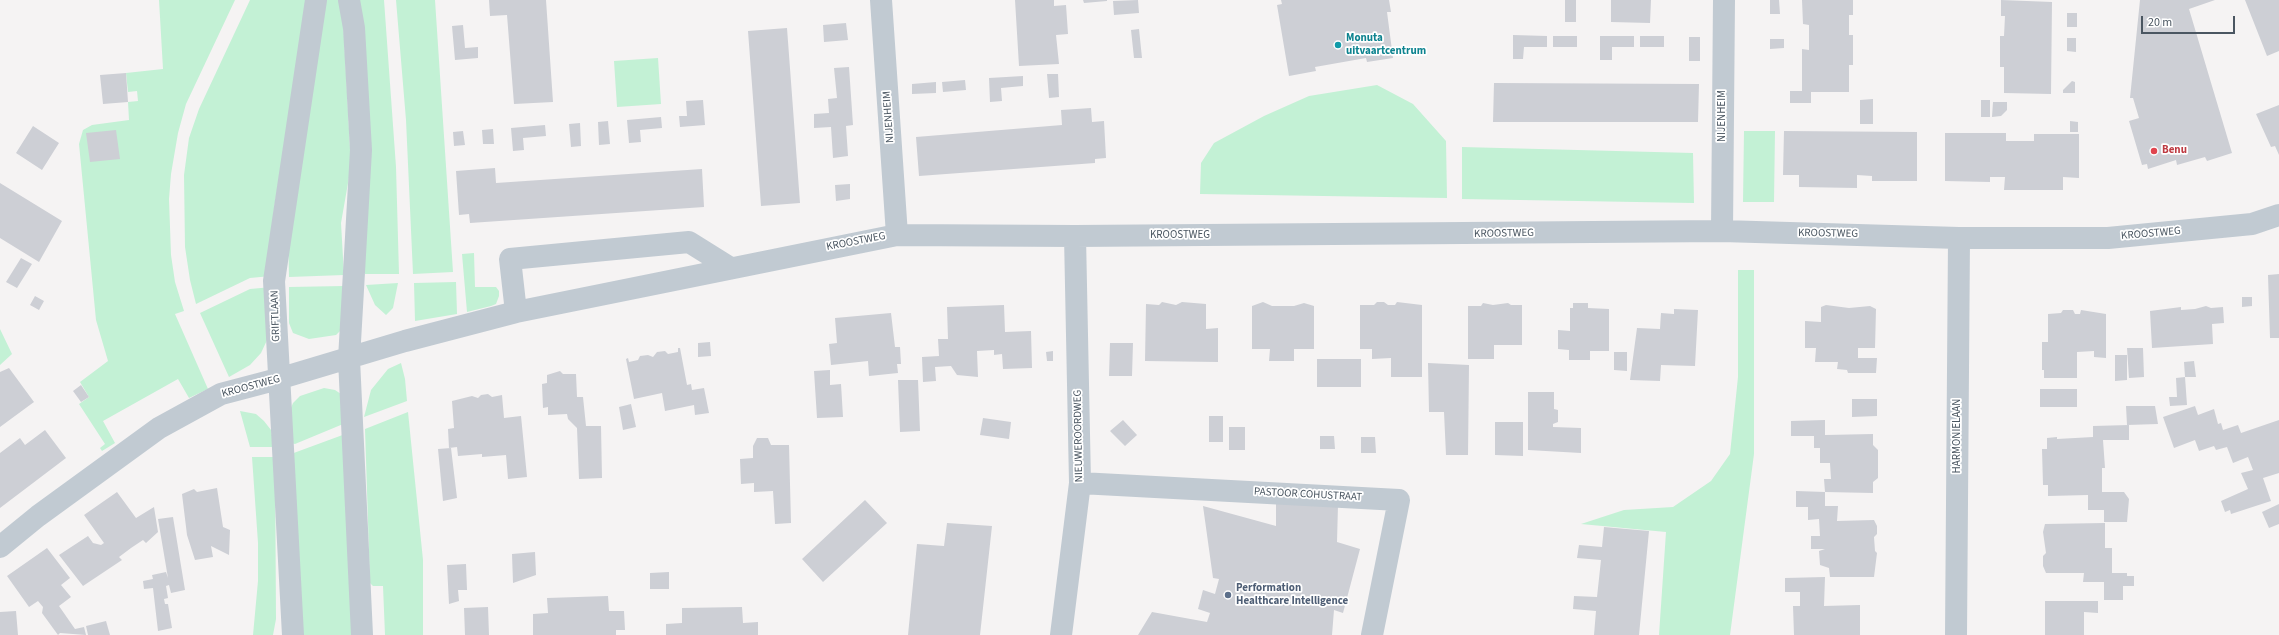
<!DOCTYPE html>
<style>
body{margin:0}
#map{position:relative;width:2279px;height:635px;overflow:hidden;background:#f5f3f3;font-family:"Source Sans 3",sans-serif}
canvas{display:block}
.scale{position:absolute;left:2141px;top:16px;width:94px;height:18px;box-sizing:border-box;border:2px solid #4a5661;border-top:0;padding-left:5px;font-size:12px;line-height:14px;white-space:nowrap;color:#4a5661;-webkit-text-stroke:3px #fff;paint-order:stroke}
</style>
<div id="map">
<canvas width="2279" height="635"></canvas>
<div class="scale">20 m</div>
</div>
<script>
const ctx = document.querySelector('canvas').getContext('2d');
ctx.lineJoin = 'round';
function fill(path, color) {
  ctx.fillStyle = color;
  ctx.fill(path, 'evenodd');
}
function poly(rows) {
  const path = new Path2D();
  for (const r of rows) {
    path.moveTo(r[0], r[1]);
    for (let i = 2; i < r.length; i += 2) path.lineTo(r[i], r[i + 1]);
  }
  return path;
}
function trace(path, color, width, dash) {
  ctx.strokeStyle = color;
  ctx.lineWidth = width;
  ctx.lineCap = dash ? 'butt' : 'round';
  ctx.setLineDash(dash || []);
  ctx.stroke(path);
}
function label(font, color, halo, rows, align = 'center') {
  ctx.font = font + ' "Source Sans 3",sans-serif';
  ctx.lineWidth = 3.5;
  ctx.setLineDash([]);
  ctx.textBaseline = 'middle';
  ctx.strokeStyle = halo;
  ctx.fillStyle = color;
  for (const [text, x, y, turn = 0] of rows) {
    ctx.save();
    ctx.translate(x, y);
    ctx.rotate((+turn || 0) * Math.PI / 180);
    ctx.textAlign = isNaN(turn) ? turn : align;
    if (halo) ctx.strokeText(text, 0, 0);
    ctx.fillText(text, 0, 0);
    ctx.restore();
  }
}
const green = poly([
 [159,0,235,0,186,104,178,133,171,174,169,199,171,255,175,282,184,311,175,314,208,389,189,398,178,379,103,421,115,443,102,451,100,448,105,444,79,404,89,397,80,382,108,361,96,320,79,144,83,130,92,125,129,120,128,102,138,101,137,91,128,92,126,73,163,69],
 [250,0,308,0,274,209,271,276,250,278,196,304,190,280,185,247,184,175,189,138,199,109],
 [326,0,342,0,351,166,341,223,344,275,289,277,288,231],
 [359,0,384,0,396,167,399,274,365,274],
 [396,0,435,0,453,272,413,274,406,120],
 [658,58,661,104,617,107,614,61],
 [1377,85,1413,104,1446,141,1447,198,1200,194,1201,163,1214,143,1264,116,1309,96],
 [1744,131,1775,131,1774,202,1743,202],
 [1462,147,1693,153,1694,203,1462,199],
 [474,253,475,287,496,287,499,291,499,296,496,304,491,306,467,312,462,254],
 [1738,270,1754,270,1754,454,1730,635,1659,635,1666,532,1581,524,1624,510,1673,507,1711,481,1730,454,1738,377],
 [456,282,457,314,415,321,414,283],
 [398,283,393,308,386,315,375,305,366,285],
 [344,286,341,330,336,335,309,339,293,333,289,323,289,287],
 [272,287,268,338,261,353,250,365,229,377,200,313,250,289],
 [0,329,12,354,0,365],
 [401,363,405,379,407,401,364,417,371,390,388,369],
 [324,388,335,390,341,394,348,422,295,444,291,443,291,408,293,403,300,396],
 [240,411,256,414,264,421,271,430,274,447,250,447],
 [408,412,423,560,423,635,385,635,383,586,373,586,370,583,365,429],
 [348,433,354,635,297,635,291,454],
 [252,457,275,457,276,619,273,635,253,635,258,581,258,543]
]);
const building = poly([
 [489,0,546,0,553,102,514,104,507,15,490,16],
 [1015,0,1054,0,1054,6,1066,5,1068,34,1056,35,1059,64,1019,66],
 [1083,0,1107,0,1107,1,1084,3],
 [1138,0,1139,13,1114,15,1113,1],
 [1281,0,1389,0,1391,12,1387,12,1393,58,1367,62,1366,58,1315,67,1316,71,1289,76,1277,5,1282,4],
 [1565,0,1576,0,1576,22,1565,22],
 [1611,0,1651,0,1650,23,1611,22],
 [1770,0,1779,0,1780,14,1770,14],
 [1802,0,1853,0,1853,15,1849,15,1849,35,1853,35,1853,65,1849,65,1849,92,1811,92,1811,103,1790,103,1790,91,1802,91,1802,49,1809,50,1809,25,1803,24],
 [2001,0,2052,2,2051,94,2004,93,2004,67,2000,67,2000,36,2004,36,2005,16,2001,16],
 [2140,0,2215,0,2189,9,2232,153,2207,161,2205,157,2177,165,2176,160,2148,169,2147,164,2142,165,2129,121,2139,118,2133,98,2130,98],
 [2245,0,2279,0,2279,51,2267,56],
 [2067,13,2077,13,2077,27,2067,27],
 [846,23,848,40,824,42,823,25],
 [463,25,465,48,478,47,478,58,455,60,452,26],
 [787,28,800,203,761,206,748,31],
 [1139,29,1142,58,1134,58,1131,30],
 [1513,35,1547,36,1547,47,1524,47,1523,59,1513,59],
 [1553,36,1577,36,1577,47,1553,47],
 [1600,36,1634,36,1634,47,1612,47,1612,60,1600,60],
 [1640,36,1664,36,1664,47,1640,47],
 [1689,37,1700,37,1700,61,1689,61],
 [2067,38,2076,38,2076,52,2067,51],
 [1770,39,1784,39,1784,48,1770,49],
 [849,67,853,125,846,126,848,156,833,158,831,127,814,128,814,114,829,113,828,99,837,98,834,68],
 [126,73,128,102,103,104,100,75],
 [1047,74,1058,74,1059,97,1049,98],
 [1023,76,1023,86,1001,88,1002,101,990,102,989,78],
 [965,80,966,90,943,92,942,82],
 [2072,81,2075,82,2075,93,2063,93,2063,90],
 [936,82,936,93,912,94,912,84],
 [1494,83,1699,84,1698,122,1493,122],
 [1873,99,1873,124,1860,124,1860,100],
 [703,100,705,125,680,127,679,116,687,116,686,101],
 [1981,100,1990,100,1990,117,1981,117],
 [1993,102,2007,102,2007,110,2001,116,1992,117],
 [2279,105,2279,155,2275,146,2271,147,2256,114],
 [1091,108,1092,122,1104,121,1106,158,1095,159,1095,163,919,176,916,137,1062,125,1061,110],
 [661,117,662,128,640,130,641,142,629,143,627,120],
 [608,121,610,144,599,145,598,122],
 [2070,121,2078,122,2078,132,2070,132],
 [580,123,581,146,571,147,569,124],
 [545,125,546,136,523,138,524,150,513,151,511,128],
 [33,126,59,143,42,170,16,153],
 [493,129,494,144,483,144,482,130],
 [116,130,120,159,90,162,86,133],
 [463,131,465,145,454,146,453,132],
 [1784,131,1917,132,1917,181,1872,181,1872,176,1857,175,1857,188,1799,187,1799,175,1783,175],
 [1945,133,2006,133,2006,141,2034,141,2034,134,2079,134,2079,178,2063,177,2063,190,2004,190,2005,177,1990,177,1990,182,1945,181],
 [495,168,496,183,702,169,704,207,470,223,469,214,459,215,456,171],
 [0,183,62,221,39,262,0,238],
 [850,184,850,199,836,201,835,185],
 [21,258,32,264,17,288,6,282],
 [2279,274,2279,338,2270,338,2268,275],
 [35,296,44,301,39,310,30,305],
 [2242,297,2252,297,2252,306,2242,307],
 [1162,302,1176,305,1182,302,1206,304,1206,329,1218,328,1218,362,1145,361,1146,304,1159,305],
 [1263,302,1272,306,1294,306,1304,303,1314,306,1314,349,1294,349,1294,361,1269,361,1270,349,1252,349,1252,306],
 [1377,302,1384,302,1388,305,1395,305,1397,302,1422,305,1422,377,1391,377,1391,358,1372,359,1372,349,1360,349,1360,305,1374,305],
 [1483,303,1493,305,1508,303,1511,305,1522,305,1522,345,1494,345,1494,359,1468,359,1468,306,1481,306],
 [1573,303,1588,303,1588,308,1609,309,1609,351,1590,351,1590,360,1569,360,1569,350,1558,349,1558,330,1570,331,1570,308,1573,308],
 [1004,305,1005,332,1031,331,1032,368,1003,369,1002,354,994,355,994,350,977,351,978,377,957,375,951,366,935,367,936,381,923,382,922,357,939,356,938,339,948,339,947,307],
 [1826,305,1849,308,1870,306,1876,309,1875,348,1858,348,1858,358,1877,358,1876,373,1848,373,1847,370,1837,369,1838,362,1815,362,1816,348,1805,348,1805,321,1821,322,1821,307],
 [2206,306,2211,308,2223,307,2224,323,2212,324,2213,344,2152,348,2150,311,2181,307,2181,310,2195,309],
 [1674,309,1698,310,1695,366,1661,365,1660,381,1630,380,1637,328,1660,329,1661,313,1674,314],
 [2063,310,2073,310,2075,314,2080,314,2081,310,2106,314,2106,358,2094,357,2094,351,2077,352,2077,378,2044,378,2044,370,2042,370,2042,342,2048,342,2048,314,2061,313],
 [891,313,895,347,900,347,901,364,897,364,898,373,869,376,868,361,831,365,829,344,837,343,835,318],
 [710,342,711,356,698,357,698,343],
 [1110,343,1133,343,1132,376,1109,376],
 [678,348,680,348,687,385,691,384,692,390,704,388,709,413,695,415,694,405,665,411,662,393,634,399,626,359,628,358,629,362,638,360,640,356,648,355,653,357,657,352,665,351,668,354,678,352],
 [2127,348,2143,348,2144,377,2129,378],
 [1053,351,1053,361,1047,361,1046,352],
 [1614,352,1627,352,1627,371,1614,370],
 [2115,355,2127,355,2127,380,2115,381],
 [1317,359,1361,359,1361,387,1317,387],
 [2194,361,2196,377,2185,377,2184,362],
 [1428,363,1469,365,1468,455,1446,455,1444,412,1429,412],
 [9,368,34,402,0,427,0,372],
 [830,370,830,385,841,384,843,417,817,418,814,371],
 [560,371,563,374,576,374,577,397,583,397,586,426,601,426,602,478,579,479,577,428,568,419,567,414,548,415,548,407,543,408,542,384,547,383,547,375],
 [2185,377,2187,405,2170,406,2169,397,2177,397,2176,378],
 [898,380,918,380,920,431,900,432],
 [81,385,89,397,81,402,73,391],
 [2040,389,2077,389,2077,407,2040,407],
 [1528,392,1554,392,1554,409,1558,410,1558,422,1553,424,1553,427,1581,428,1581,453,1528,450],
 [488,394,492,397,502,395,504,418,521,416,527,477,508,479,506,455,482,457,482,454,458,456,457,447,449,448,448,429,454,428,452,401,472,396,478,398,481,395],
 [1852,399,1877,399,1877,416,1852,417],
 [631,404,636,427,623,430,619,407],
 [2126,406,2155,406,2158,424,2127,425],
 [2195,406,2198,415,2214,409,2218,424,2221,423,2223,430,2238,425,2241,433,2279,420,2279,473,2263,478,2271,501,2231,514,2230,510,2225,512,2221,501,2248,489,2241,473,2253,470,2248,457,2233,463,2227,447,2216,450,2214,446,2199,451,2195,440,2174,448,2163,417],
 [1209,416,1223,416,1223,442,1209,442],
 [983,418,1011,422,1009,439,980,435],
 [1123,420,1137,435,1125,446,1110,431],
 [1825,420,1825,435,1873,434,1873,445,1878,450,1878,478,1873,482,1873,493,1825,492,1825,506,1838,506,1837,521,1874,520,1877,526,1877,534,1874,537,1875,551,1877,553,1874,577,1830,577,1829,568,1820,565,1819,551,1825,549,1811,549,1811,536,1820,536,1819,519,1808,520,1808,507,1796,507,1796,491,1825,492,1824,479,1831,479,1830,463,1820,463,1820,448,1814,448,1814,436,1791,436,1791,421],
 [1495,422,1523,422,1523,456,1495,455],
 [2129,425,2129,440,2103,440,2105,468,2102,468,2102,492,2124,492,2129,499,2127,522,2104,522,2104,510,2088,510,2088,495,2048,496,2048,485,2043,485,2042,449,2047,449,2047,438,2057,437,2057,439,2093,437,2093,426],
 [1229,427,1245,427,1245,450,1229,450],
 [45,430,66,458,0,508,0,453,20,438,25,445],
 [1320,436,1334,436,1335,449,1320,449],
 [1361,437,1375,437,1376,453,1361,453],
 [757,438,768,438,771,445,789,445,791,523,775,524,773,491,754,492,754,483,741,484,740,459,753,458,753,446],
 [451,448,457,498,443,501,438,449],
 [217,488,223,527,230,530,229,555,211,546,213,557,195,560,187,535,182,494,194,489,197,492],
 [117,492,136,518,154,507,158,532,146,543,143,540,131,548,119,557,122,560,83,586,59,555,88,536,93,543,101,545,104,543,84,515],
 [865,500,887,523,823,582,802,559],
 [1276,503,1338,505,1337,542,1360,549,1343,613,1334,610,1332,635,1138,635,1152,612,1207,622,1210,613,1198,609,1203,590,1215,594,1219,579,1213,578,1203,506,1276,526],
 [2279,504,2279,524,2269,528,2262,512],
 [173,517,185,590,171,593,169,585,166,586,168,598,164,599,165,604,168,604,172,628,158,631,153,588,144,589,143,581,153,579,152,575,166,572,168,578,158,519],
 [947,523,992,526,980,635,908,635,917,544,944,546],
 [2105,523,2105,548,2112,548,2112,573,2127,573,2127,576,2134,576,2134,586,2123,586,2123,600,2104,600,2104,582,2083,582,2084,573,2046,573,2043,566,2043,556,2046,553,2043,532,2045,524],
 [1604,527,1649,531,1639,635,1594,635,1596,611,1573,609,1574,596,1597,597,1601,560,1577,558,1579,545,1602,547],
 [47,548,70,578,61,585,71,597,59,606,75,629,84,627,86,635,60,633,58,635,42,613,43,607,38,601,29,607,7,576],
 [535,552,536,575,513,583,512,554],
 [466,564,467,590,458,590,459,601,449,604,447,565],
 [669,572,669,589,650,589,650,573],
 [1825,577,1824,606,1860,605,1860,635,1794,635,1793,606,1800,606,1800,592,1785,592,1785,578],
 [608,596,609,611,624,611,625,630,616,630,616,635,533,635,533,614,548,613,547,598],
 [2045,601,2098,601,2098,613,2084,612,2084,635,2045,635],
 [488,607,489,635,465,635,464,608],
 [742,607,743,623,758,622,758,635,666,635,666,624,682,623,682,608],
 [16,611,18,635,0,635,0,612],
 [106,621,110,635,88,635,86,626]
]);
const minor = poly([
 [349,0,354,28,361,150,349,359,362,635],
 [881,0,897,235],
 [1722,231,1724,0],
 [516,312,510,259,689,242,729,267],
 [1080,483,1399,500,1372,635],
 [0,547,38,516,159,428,221,394,278,379,405,341,516,312,897,235,1075,236,1722,231,1959,238,2108,238,2252,224,2279,215],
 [293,635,274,281,316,0],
 [1061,635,1080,483,1075,236],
 [1956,635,1959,238]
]);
const markers = [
 [1338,45,4,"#0f9aa8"],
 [2154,151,4,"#e0444e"],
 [1228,595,4,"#5c6f8a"]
];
const cultureNames = [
 ["Monuta",1346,39],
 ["uitvaartcentrum",1346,52]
];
const streetNames = [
 ["NIJENHEIM",1723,116,-90],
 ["NIJENHEIM",889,117,-94],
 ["KROOSTWEG",1504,234,-1],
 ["KROOSTWEG",1828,234,1],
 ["KROOSTWEG",2151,234,-5],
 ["KROOSTWEG",1180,236],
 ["KROOSTWEG",856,242,-11],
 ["GRIFTLAAN",276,316,-92],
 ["KROOSTWEG",251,387,-15],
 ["NIEUWEROORDWEG",1079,436,-91],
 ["HARMONIELAAN",1958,436,-90],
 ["PASTOOR COHUSTRAAT",1308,495,3]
];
const healthNames = [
 ["Benu",2162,151]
];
const serviceNames = [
 ["Performation",1236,589],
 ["Healthcare Intelligence",1236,602]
];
fill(green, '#c3f1d5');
fill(building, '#cdcfd5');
trace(minor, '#c1cad2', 22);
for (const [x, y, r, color] of markers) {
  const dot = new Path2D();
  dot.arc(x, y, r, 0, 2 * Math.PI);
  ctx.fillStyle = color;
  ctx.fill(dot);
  trace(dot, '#fff', 1.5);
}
label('bold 11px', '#0d838f', '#fff', cultureNames, 'left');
label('11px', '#4a5661', '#fff', streetNames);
label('bold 11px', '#be3a42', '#fff', healthNames, 'left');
label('bold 11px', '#4e5e75', '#fff', serviceNames, 'left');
</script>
